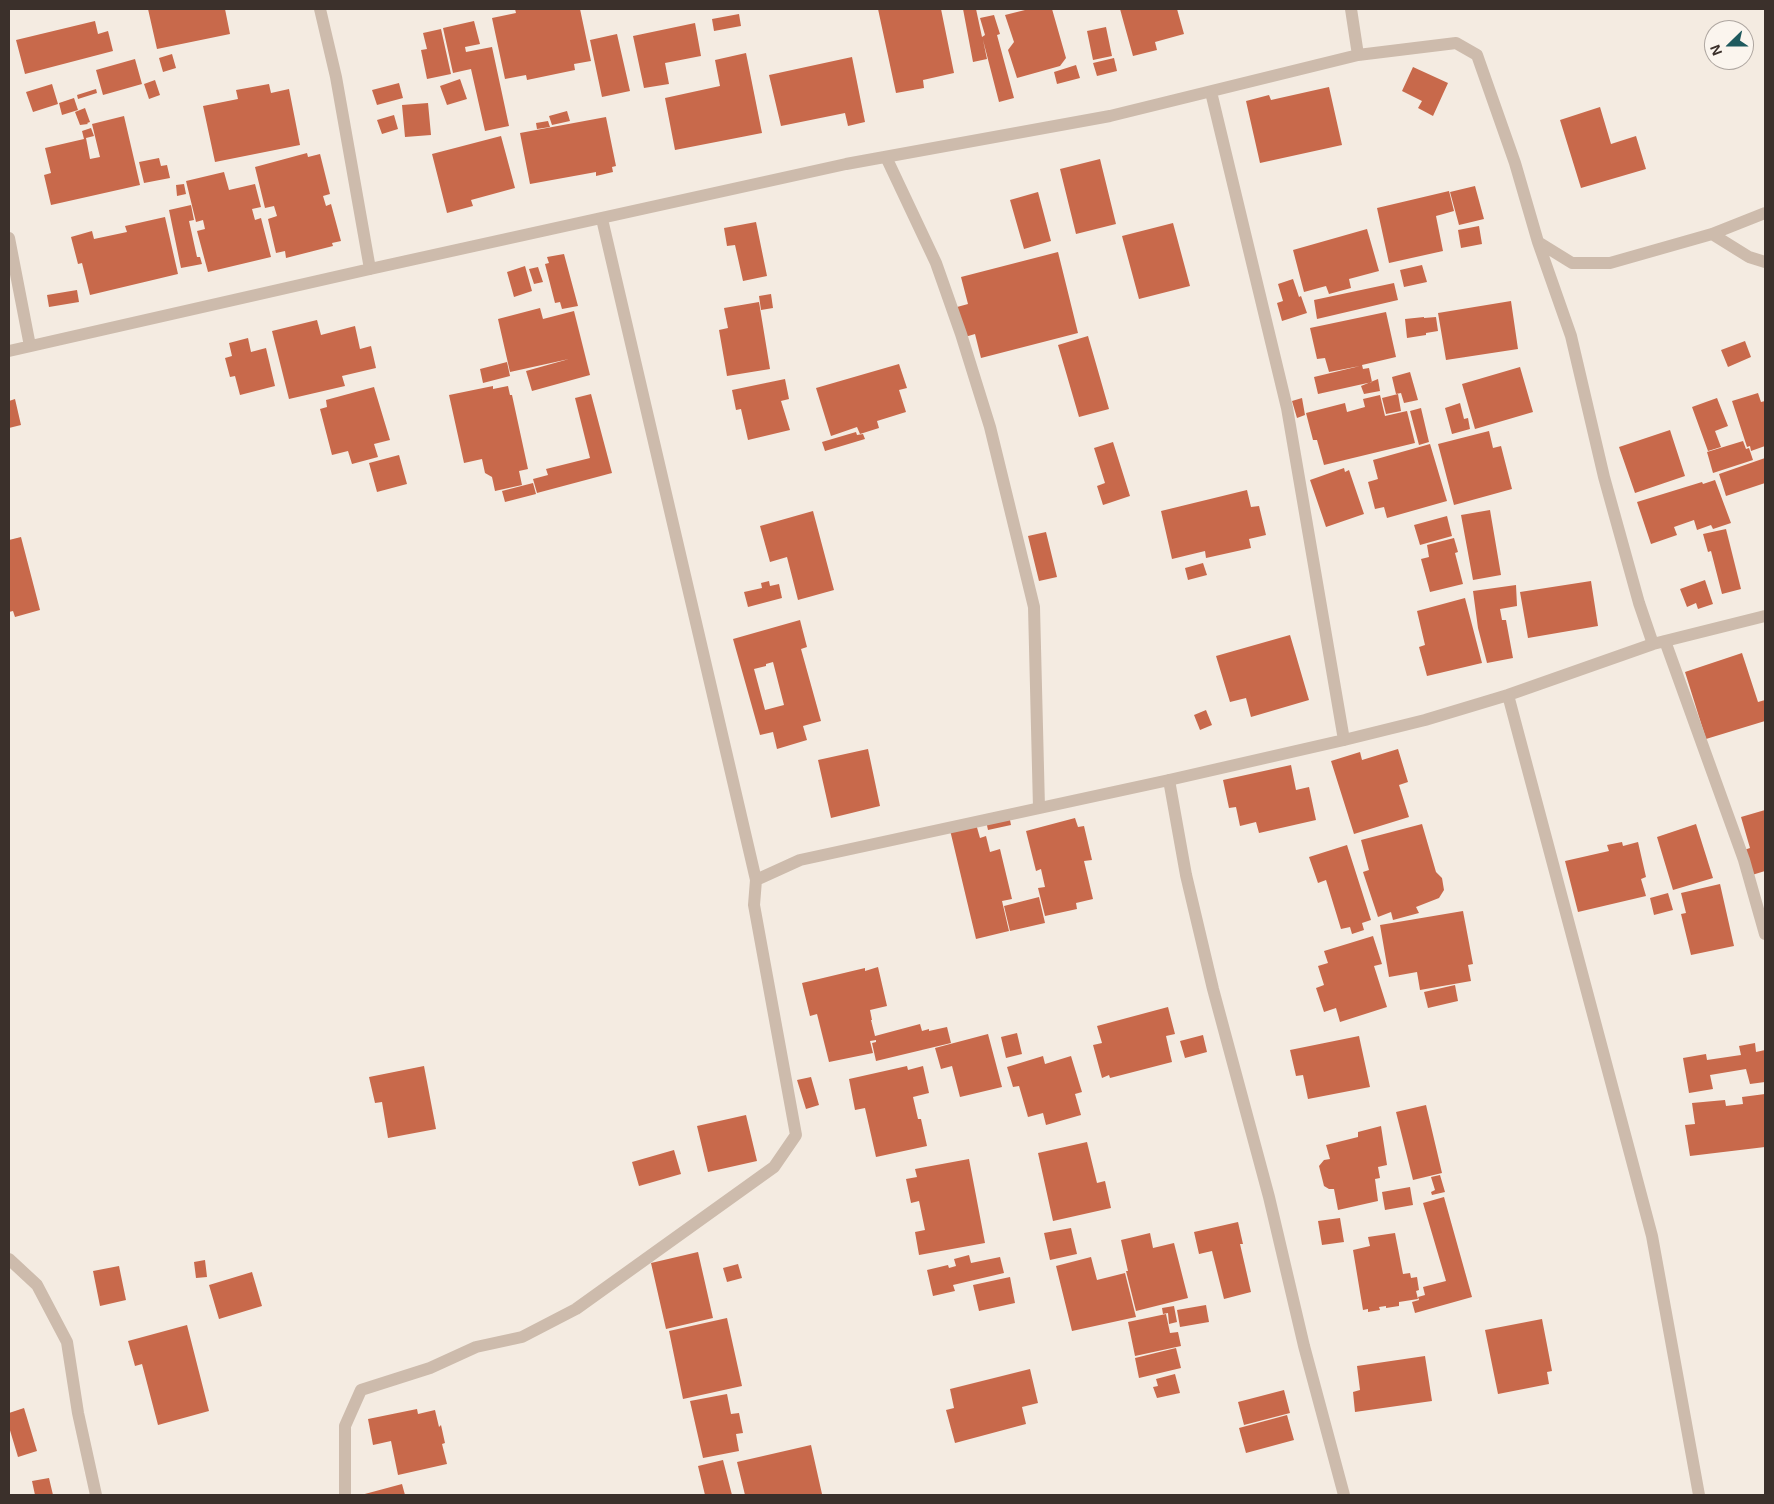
<!DOCTYPE html>
<style>
body{margin:0}
#map{position:relative;width:1774px;height:1504px;overflow:hidden;background:#f4ebe1;font-family:Helvetica,sans-serif}
canvas{display:block}
.frame{position:absolute;inset:0;border:10px solid #3b302b;pointer-events:none}
.north{position:absolute;left:1704px;top:20px;width:50px;height:50px;box-sizing:border-box;background:#fbf5ee;border:1px solid #aea6a0;border-radius:50%;rotate:248deg;font-size:14px;font-weight:700;line-height:20px;text-align:center;color:#3b302b}
.north::after{content:'';display:block;margin:auto;width:18px;height:22px;background:#1f5a5e;clip-path:polygon(50% 0,100% 100%,50% 72%,0 100%)}
</style>
<div id="map">
<canvas width="1774" height="1504"></canvas>
<div class="frame"></div>
<div class="north">N</div>
</div>
<script>
const ctx = document.querySelector('canvas').getContext('2d');
ctx.lineJoin = 'round';
function fill(path, color) {
  ctx.fillStyle = color;
  ctx.fill(path, 'evenodd');
}
function poly(rows) {
  const path = new Path2D();
  for (const r of rows) {
    path.moveTo(r[0], r[1]);
    for (let i = 2; i < r.length; i += 2) path.lineTo(r[i], r[i + 1]);
  }
  return path;
}
function trace(path, color, width, dash) {
  ctx.strokeStyle = color;
  ctx.lineWidth = width;
  ctx.lineCap = dash ? 'butt' : 'round';
  ctx.setLineDash(dash || []);
  ctx.stroke(path);
}
const building = poly([
 [148,9,225,9,230,34,157,49],
 [515,9,580,9,591,61,574,64,575,70,527,80,526,75,505,79,492,18,516,13],
 [878,9,941,9,954,73,923,80,924,88,896,93],
 [963,9,976,9,982,37,985,35,980,18,994,15,1000,34,997,35,1014,98,999,102,983,40,987,59,973,62],
 [1029,9,1052,9,1066,58,1060,66,1017,78,1008,50,1014,42,1005,15],
 [1120,9,1177,9,1184,34,1155,42,1157,50,1133,56],
 [739,14,741,26,714,31,712,19],
 [95,21,98,34,108,31,113,51,25,74,16,40],
 [474,21,480,44,465,47,466,52,492,47,509,126,485,131,471,69,453,73,443,28],
 [695,23,701,56,665,63,669,84,644,88,633,36],
 [1106,27,1112,56,1093,60,1087,31],
 [441,29,451,74,427,79,421,50,427,49,423,33],
 [617,34,630,91,602,97,590,40],
 [746,53,762,133,675,150,665,98,720,86,715,60],
 [172,54,176,68,163,72,159,58],
 [852,57,865,122,848,126,845,113,781,126,769,75],
 [1114,58,1117,71,1097,76,1093,63],
 [135,59,142,84,103,95,96,70],
 [1076,65,1080,78,1057,84,1054,72],
 [1413,67,1448,83,1433,116,1418,108,1422,101,1402,91],
 [460,79,467,99,447,105,440,86],
 [155,80,160,95,149,99,144,84],
 [399,83,403,98,377,105,372,90],
 [52,84,58,104,33,112,26,92],
 [269,84,271,93,289,89,300,145,215,162,203,106,238,99,236,90],
 [1329,87,1342,145,1260,163,1246,101,1269,95,1271,100],
 [96,89,97,93,78,99,77,95],
 [74,98,78,110,62,115,59,103],
 [428,103,431,135,405,137,402,105],
 [1600,107,1611,144,1636,136,1646,169,1581,188,1560,120],
 [85,108,90,122,87,123,88,124,80,125,75,112],
 [567,111,570,121,552,125,549,116],
 [394,115,398,129,382,134,377,120],
 [124,116,140,185,51,205,44,175,51,173,45,148,84,139,82,131,91,128,94,136,86,138,90,159,100,157,92,124],
 [606,117,616,166,612,167,613,172,596,176,596,172,530,184,520,133],
 [548,121,550,127,537,129,536,123],
 [501,136,515,188,471,200,473,206,447,213,432,154],
 [307,153,308,157,320,154,330,194,323,196,326,206,331,204,341,241,332,243,333,246,286,258,285,251,276,253,268,219,277,216,274,206,265,208,255,167],
 [159,158,161,166,167,165,170,178,144,183,139,162],
 [1100,159,1116,224,1076,234,1060,169],
 [224,172,229,190,255,184,261,207,252,209,255,220,261,218,271,257,208,272,197,231,205,229,203,220,196,222,186,181],
 [184,184,186,194,177,196,176,185],
 [1475,186,1484,219,1459,225,1450,192],
 [1449,191,1454,211,1436,216,1443,251,1389,263,1377,208],
 [1038,192,1051,241,1024,249,1010,200],
 [191,205,194,220,189,221,197,257,200,257,202,264,181,268,169,210],
 [165,217,178,274,90,295,82,263,78,264,71,237,92,231,94,239,127,232,125,226],
 [756,222,767,276,743,281,735,245,727,246,724,228],
 [1173,223,1190,286,1139,299,1122,236],
 [1479,226,1482,244,1461,248,1458,230],
 [1367,229,1379,271,1349,279,1351,288,1329,294,1326,286,1304,292,1293,250],
 [1058,252,1078,333,981,358,975,334,965,337,957,307,968,304,961,277],
 [564,254,578,306,562,309,560,302,555,303,545,264,549,263,547,257],
 [1422,265,1427,282,1404,287,1400,270],
 [525,266,532,291,514,297,507,272],
 [538,267,543,282,534,284,529,269],
 [1293,279,1299,297,1301,296,1307,313,1282,321,1277,303,1283,301,1278,284],
 [1394,283,1398,300,1317,319,1314,300],
 [77,290,79,302,49,307,47,295],
 [771,294,773,308,761,310,759,296],
 [1511,301,1518,349,1446,360,1438,313],
 [759,302,770,369,727,376,719,330,728,328,724,308],
 [540,308,543,319,574,311,590,375,532,391,526,371,569,359,510,372,498,319],
 [1386,312,1396,357,1362,365,1363,369,1369,368,1372,382,1318,394,1314,377,1360,366,1329,372,1325,358,1317,359,1310,328],
 [1424,317,1424,318,1436,317,1438,331,1426,333,1426,335,1407,338,1405,319],
 [317,320,321,335,355,326,360,349,371,346,376,368,342,376,345,386,289,399,272,331],
 [1088,336,1109,409,1079,417,1058,345],
 [248,338,251,352,266,348,275,386,240,395,235,376,230,377,225,358,232,356,229,343],
 [1745,341,1751,357,1728,367,1721,350],
 [507,362,510,376,483,383,480,369],
 [899,364,907,388,899,390,906,412,877,421,879,428,860,434,857,427,831,436,816,388],
 [1520,367,1533,412,1475,429,1462,384],
 [1410,372,1418,400,1404,403,1401,393,1396,394,1392,377],
 [785,379,789,399,781,401,790,430,748,440,741,409,736,410,732,390],
 [1378,379,1380,391,1364,394,1361,386],
 [493,386,493,389,508,386,510,395,512,395,528,469,519,471,522,485,495,491,492,477,485,473,482,459,464,463,449,395],
 [374,387,390,440,374,444,378,457,352,464,348,451,332,455,320,409,327,407,326,400],
 [1758,393,1761,402,1765,401,1765,446,1751,451,1750,446,1747,447,1732,401],
 [591,394,612,473,537,493,533,479,548,475,546,469,590,458,575,398],
 [1398,394,1401,411,1386,414,1382,398],
 [1380,395,1385,416,1407,411,1415,443,1324,465,1317,440,1313,440,1306,413,1345,403,1347,412,1365,407,1363,399],
 [1302,398,1305,415,1297,418,1292,401],
 [1717,398,1728,426,1715,431,1721,447,1708,451,1692,407],
 [15,399,21,425,9,428,9,401],
 [1460,403,1464,419,1468,418,1470,429,1452,434,1445,408],
 [1421,408,1429,442,1419,445,1410,411],
 [1670,430,1685,476,1635,493,1619,447],
 [1489,431,1493,448,1501,446,1512,489,1454,505,1438,444],
 [856,432,857,435,863,434,865,439,825,451,822,442],
 [1743,441,1746,449,1749,448,1753,460,1713,473,1707,452],
 [1113,442,1130,496,1103,505,1097,486,1105,483,1094,448],
 [1430,444,1447,501,1387,518,1384,507,1375,509,1368,482,1378,479,1373,460],
 [399,455,407,484,377,492,369,463],
 [1765,458,1765,483,1726,496,1719,474],
 [1344,468,1345,472,1349,470,1364,514,1326,527,1310,480],
 [1715,480,1731,523,1713,529,1711,525,1697,530,1694,520,1674,527,1677,535,1651,544,1637,502,1702,482,1703,484],
 [533,483,536,494,505,502,502,491],
 [1247,490,1251,507,1259,506,1266,535,1249,539,1251,548,1206,558,1205,551,1172,559,1161,511],
 [1490,510,1501,575,1473,580,1461,515],
 [813,511,834,590,798,600,787,557,770,562,760,526],
 [1447,516,1452,536,1420,545,1414,525],
 [1726,529,1741,589,1722,594,1711,551,1708,552,1703,534],
 [1046,532,1057,577,1039,581,1028,536],
 [21,537,40,610,15,617,13,611,9,612,9,540],
 [1454,538,1458,552,1455,553,1463,584,1430,592,1421,559,1429,557,1427,545],
 [1203,563,1207,575,1188,580,1185,568],
 [1705,580,1713,604,1698,609,1696,603,1687,607,1680,589],
 [769,581,770,586,779,584,782,598,748,607,744,592,762,588,761,583],
 [1591,581,1598,626,1528,638,1520,592],
 [1516,585,1517,606,1500,609,1502,620,1506,620,1513,658,1487,663,1478,628,1473,591],
 [1465,598,1482,663,1427,676,1419,647,1425,645,1417,611],
 [800,620,807,647,801,649,821,721,803,726,807,740,777,749,773,732,760,735,733,639],
 [773,662,784,705,765,710,754,669,766,666,766,664],
 [1290,635,1309,700,1251,717,1246,698,1230,702,1216,656],
 [1742,653,1758,702,1765,700,1765,721,1706,739,1685,672],
 [1206,710,1212,725,1200,730,1194,715],
 [868,749,880,806,831,818,818,760],
 [1398,749,1408,782,1399,785,1409,817,1354,834,1331,761,1360,752,1362,760],
 [1291,765,1296,790,1309,787,1316,820,1259,833,1256,822,1240,826,1236,807,1229,808,1223,780],
 [1765,810,1765,871,1752,875,1744,850,1750,848,1741,817],
 [1009,815,1011,825,988,830,986,821],
 [1075,818,1078,827,1084,826,1092,860,1084,861,1093,899,1076,903,1077,909,1045,916,1038,888,1045,887,1041,869,1036,871,1026,831],
 [976,824,980,838,986,836,990,852,1000,849,1012,899,1002,901,1009,931,976,939,950,830],
 [1422,824,1436,872,1442,878,1444,890,1439,898,1416,907,1419,913,1393,920,1391,912,1378,917,1363,872,1369,870,1361,840],
 [1696,824,1713,878,1673,890,1657,837],
 [1622,842,1623,846,1638,842,1646,877,1641,879,1646,896,1578,912,1565,861,1609,851,1607,845],
 [1347,845,1371,920,1362,923,1364,930,1352,934,1350,927,1341,929,1326,880,1318,883,1309,857],
 [1720,884,1734,946,1691,955,1681,914,1686,913,1681,893],
 [1668,893,1673,910,1654,915,1650,898],
 [1039,897,1045,923,1010,931,1004,906],
 [1463,911,1473,964,1468,965,1471,981,1420,990,1417,972,1389,977,1380,925],
 [1373,936,1382,964,1374,966,1387,1007,1340,1022,1336,1008,1324,1012,1316,988,1324,985,1318,966,1328,963,1324,951],
 [878,967,887,1006,870,1010,872,1020,871,1020,875,1036,920,1024,922,1031,929,1029,929,1031,947,1027,951,1043,876,1061,872,1043,876,1042,876,1040,870,1041,873,1053,829,1062,817,1014,810,1016,802,983,865,968,865,971],
 [1455,985,1458,1001,1428,1008,1424,992],
 [1168,1007,1175,1034,1166,1036,1172,1062,1110,1078,1109,1075,1102,1078,1093,1045,1102,1043,1097,1026],
 [1017,1033,1022,1054,1006,1058,1001,1037],
 [988,1034,1002,1087,960,1097,952,1066,941,1069,935,1048],
 [1203,1035,1207,1052,1185,1058,1180,1041],
 [1359,1036,1370,1087,1308,1099,1303,1075,1296,1076,1290,1050],
 [1755,1043,1756,1052,1765,1050,1765,1082,1750,1084,1746,1069,1710,1075,1713,1089,1689,1093,1683,1058,1706,1054,1707,1060,1741,1055,1739,1046],
 [1043,1056,1045,1064,1071,1056,1082,1092,1075,1094,1081,1115,1046,1125,1043,1113,1028,1117,1019,1086,1013,1087,1007,1067],
 [424,1066,436,1129,388,1138,382,1102,375,1103,369,1077],
 [907,1066,908,1070,923,1066,929,1093,913,1097,918,1119,921,1119,927,1146,876,1157,865,1108,855,1110,849,1079],
 [811,1077,819,1105,806,1109,797,1080],
 [1765,1094,1765,1147,1690,1156,1685,1125,1695,1124,1692,1103,1725,1100,1726,1106,1743,1104,1742,1097],
 [1426,1105,1442,1173,1413,1180,1396,1112],
 [746,1115,757,1161,708,1172,697,1126],
 [1381,1126,1387,1165,1378,1167,1380,1178,1375,1179,1378,1201,1338,1210,1334,1189,1329,1189,1324,1186,1319,1166,1324,1160,1330,1159,1326,1145,1358,1137,1358,1132],
 [1087,1142,1097,1183,1105,1181,1111,1208,1053,1221,1038,1153],
 [674,1150,681,1174,639,1186,632,1162],
 [969,1159,985,1243,919,1255,915,1232,925,1230,919,1201,911,1203,906,1179,917,1177,915,1169],
 [1440,1175,1445,1192,1432,1195,1431,1192,1435,1190,1431,1177],
 [1410,1187,1413,1205,1385,1210,1382,1192],
 [1444,1197,1472,1297,1415,1313,1412,1302,1419,1300,1418,1297,1425,1295,1423,1287,1446,1281,1423,1203],
 [1340,1218,1344,1242,1322,1245,1318,1221],
 [1238,1222,1243,1244,1240,1244,1251,1292,1224,1299,1212,1251,1199,1254,1194,1232],
 [1071,1228,1077,1254,1050,1260,1044,1233],
 [1150,1233,1153,1248,1174,1243,1188,1298,1136,1311,1126,1271,1128,1271,1121,1240],
 [1395,1233,1403,1274,1410,1273,1411,1278,1417,1277,1419,1290,1416,1291,1418,1299,1399,1302,1399,1306,1386,1308,1386,1306,1379,1307,1380,1310,1368,1312,1368,1309,1363,1310,1353,1250,1370,1246,1368,1237],
 [698,1252,713,1318,666,1329,651,1263],
 [969,1255,971,1263,1000,1257,1004,1273,953,1285,955,1291,933,1296,927,1270,948,1265,949,1268,956,1266,954,1259],
 [1091,1257,1097,1280,1125,1273,1136,1317,1072,1331,1056,1266],
 [205,1260,207,1277,196,1278,194,1262],
 [738,1264,742,1278,727,1282,723,1268],
 [119,1266,126,1300,100,1306,93,1271],
 [252,1272,262,1306,219,1319,209,1285],
 [1010,1277,1015,1303,979,1311,973,1285],
 [1206,1305,1209,1322,1180,1327,1177,1310],
 [1174,1306,1177,1322,1169,1324,1168,1313,1163,1314,1162,1308],
 [1166,1314,1170,1333,1178,1332,1181,1346,1135,1356,1128,1322],
 [727,1318,742,1386,683,1399,669,1331],
 [1542,1319,1552,1371,1547,1372,1549,1384,1498,1394,1485,1330],
 [187,1325,209,1411,158,1425,142,1364,135,1366,128,1341],
 [1176,1348,1181,1368,1139,1378,1135,1358],
 [1425,1356,1432,1401,1355,1412,1353,1392,1360,1390,1357,1366],
 [1030,1369,1038,1403,1022,1407,1026,1424,955,1443,946,1410,954,1408,950,1389],
 [1175,1374,1180,1393,1157,1398,1153,1387,1158,1386,1156,1379],
 [1284,1390,1290,1413,1244,1425,1238,1402],
 [727,1394,731,1414,739,1413,743,1433,736,1434,739,1451,703,1458,690,1401],
 [24,1408,37,1451,18,1457,9,1427,9,1413],
 [417,1409,418,1414,435,1410,439,1427,441,1425,445,1443,442,1444,447,1464,398,1475,391,1441,373,1445,368,1419],
 [1287,1415,1294,1440,1246,1453,1239,1428],
 [811,1445,822,1494,745,1495,737,1462],
 [723,1460,732,1495,705,1495,698,1466],
 [49,1478,53,1495,35,1495,32,1481],
 [402,1484,405,1495,361,1495]
]);
const minor = poly([
 [320,9,336,77,370,269],
 [1351,9,1358,55],
 [1211,92,1287,408,1344,740],
 [886,157,936,263,961,334,990,427,1034,607,1039,808],
 [602,219,756,880],
 [1712,234,1749,257,1765,262],
 [9,238,30,346],
 [1538,242,1571,336,1604,477,1639,603,1653,644],
 [9,351,370,269,846,164,1110,116,1358,55,1456,43,1477,55,1515,163,1538,242,1572,263,1610,263,1712,234,1765,213],
 [1665,641,1744,860,1765,934],
 [1508,695,1652,1236,1699,1495],
 [1169,780,1186,875,1213,989,1269,1197,1304,1346,1344,1495],
 [9,1259,37,1285,67,1342,78,1413,96,1495],
 [345,1495,345,1426,361,1390,430,1368,476,1347,522,1337,576,1309,774,1167,796,1135,754,905,756,880,800,860,1169,780,1344,740,1425,720,1508,695,1653,644,1765,616]
]);
fill(building, '#c8694b');
trace(minor, '#cdbbac', 12);
</script>
